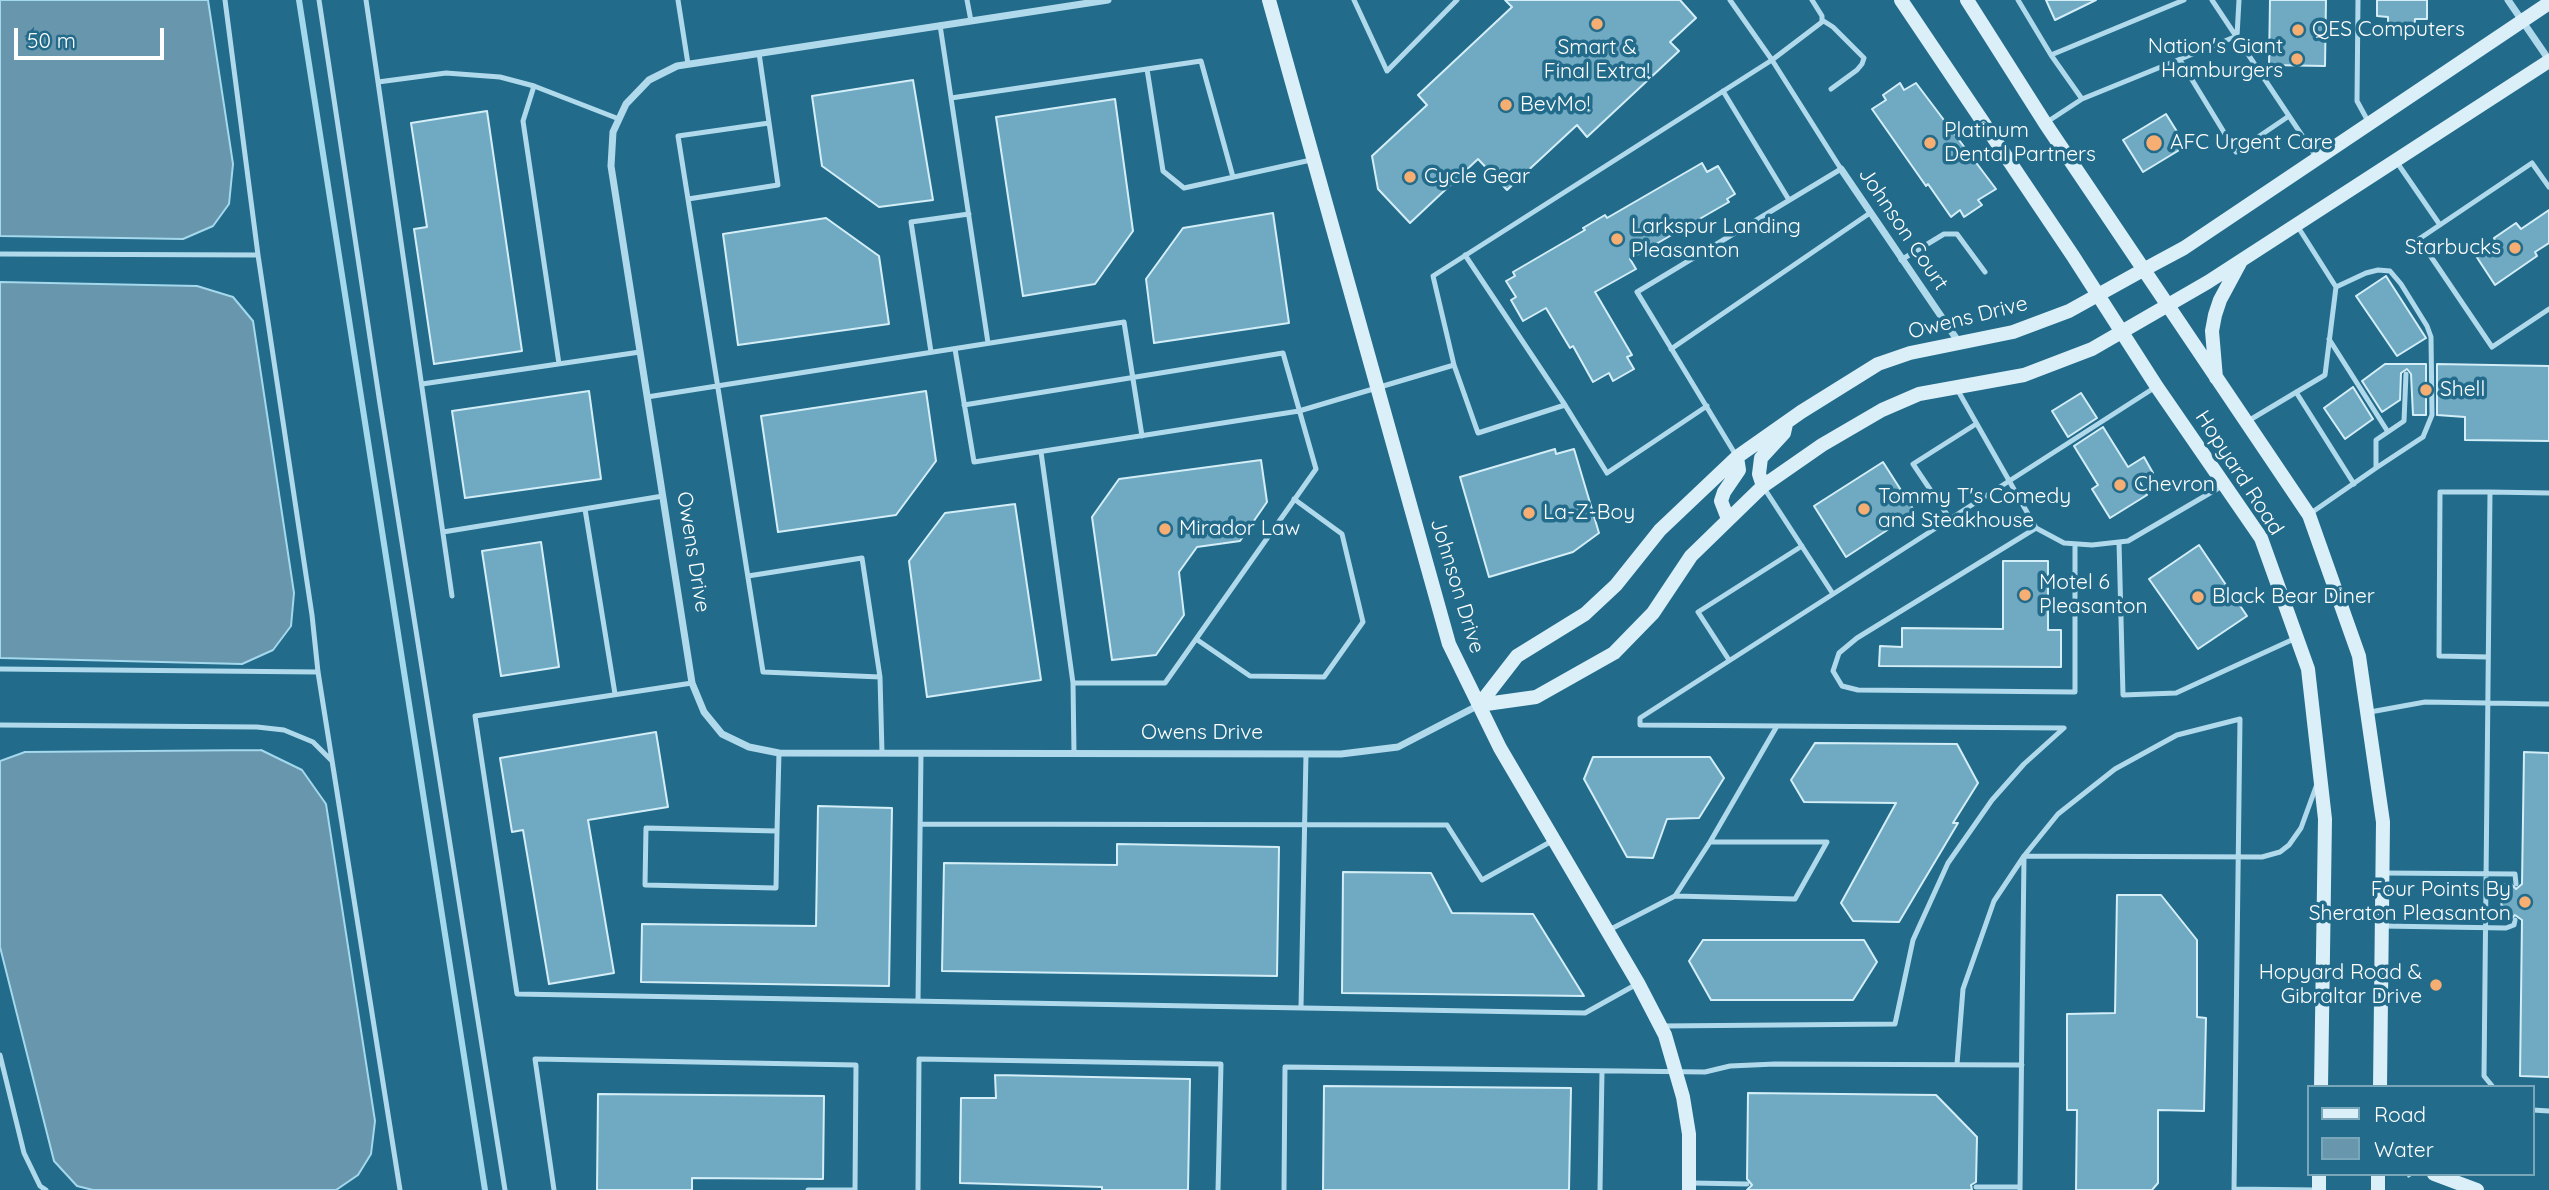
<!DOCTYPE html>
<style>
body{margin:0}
#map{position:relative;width:2549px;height:1190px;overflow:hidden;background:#226b8b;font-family:Quicksand,sans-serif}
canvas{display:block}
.legend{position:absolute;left:2307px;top:1085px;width:228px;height:91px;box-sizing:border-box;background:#226b8b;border:2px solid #7aa6b9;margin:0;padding:9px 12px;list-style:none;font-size:21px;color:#fff}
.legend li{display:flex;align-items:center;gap:14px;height:35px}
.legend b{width:35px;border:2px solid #7aa6b9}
.scale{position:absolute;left:14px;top:28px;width:150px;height:32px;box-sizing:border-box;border:4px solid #fff;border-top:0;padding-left:9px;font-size:21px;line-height:24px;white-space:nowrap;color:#fff;-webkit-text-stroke:5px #226b8b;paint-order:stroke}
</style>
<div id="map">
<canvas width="2549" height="1190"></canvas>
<ul class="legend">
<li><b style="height:9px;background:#dbeff8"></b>Road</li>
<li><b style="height:19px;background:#6896ac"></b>Water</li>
</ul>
<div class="scale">50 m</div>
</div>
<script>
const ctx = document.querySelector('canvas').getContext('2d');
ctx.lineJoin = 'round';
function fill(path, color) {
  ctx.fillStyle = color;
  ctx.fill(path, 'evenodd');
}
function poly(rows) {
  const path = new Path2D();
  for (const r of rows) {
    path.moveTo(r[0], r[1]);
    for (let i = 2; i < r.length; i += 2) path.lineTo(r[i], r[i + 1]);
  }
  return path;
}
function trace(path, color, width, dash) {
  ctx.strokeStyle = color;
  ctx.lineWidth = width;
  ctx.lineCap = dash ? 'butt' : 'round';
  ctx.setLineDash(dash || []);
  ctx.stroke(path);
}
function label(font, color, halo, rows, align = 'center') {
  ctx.font = font + ' Quicksand,sans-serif';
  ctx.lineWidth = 7;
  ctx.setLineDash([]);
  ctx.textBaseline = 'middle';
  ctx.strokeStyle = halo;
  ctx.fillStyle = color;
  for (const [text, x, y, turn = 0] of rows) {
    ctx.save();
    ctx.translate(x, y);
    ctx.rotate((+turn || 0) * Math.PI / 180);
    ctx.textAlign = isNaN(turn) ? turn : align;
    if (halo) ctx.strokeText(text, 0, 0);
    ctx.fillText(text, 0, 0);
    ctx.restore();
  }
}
const water = poly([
 [0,0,208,0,233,164,229,204,213,226,183,239,0,236,0,0],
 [0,282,197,286,233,297,253,321,294,593,291,626,273,650,242,664,0,658,0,282],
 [261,750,302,770,326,804,375,1121,371,1154,358,1175,336,1190,93,1190,77,1186,54,1161,0,947,0,761,25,752,261,750]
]);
const stream = poly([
 [299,0,485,1190]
]);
const building = poly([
 [1505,0,1680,0,1696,18,1670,42,1679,51,1587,137,1577,125,1507,190,1478,159,1410,223,1378,189,1372,156,1427,105,1418,95,1512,7,1505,0],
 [2046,0,2096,0,2055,20,2046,0],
 [2270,0,2326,0,2325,66,2269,65,2270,0],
 [2377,0,2427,0,2427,19,2415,19,2414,34,2388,33,2388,17,2377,16,2377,0],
 [913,80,933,200,879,207,822,166,812,96,913,80],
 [1900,83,1904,90,1916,83,1996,189,1978,200,1982,205,1964,217,1960,210,1951,217,1928,184,1926,186,1872,109,1886,100,1883,95,1900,83],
 [1115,99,1133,231,1095,284,1023,296,996,117,1115,99],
 [487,111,522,351,434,364,414,229,427,227,411,123,487,111],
 [2166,114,2186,146,2143,172,2123,140,2166,114],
 [1702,163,1707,172,1718,166,1735,194,1727,199,1729,202,1630,259,1636,269,1595,292,1632,355,1627,357,1634,369,1613,381,1609,373,1593,382,1573,346,1570,348,1546,308,1523,321,1511,300,1516,297,1506,281,1515,276,1513,272,1585,230,1583,228,1605,215,1607,218,1702,163],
 [2549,210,2549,243,2535,252,2537,256,2495,285,2476,256,2496,242,2494,238,2516,223,2521,229,2549,210],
 [1273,213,1289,323,1154,343,1146,279,1183,228,1273,213],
 [826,218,879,256,889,324,738,345,723,234,826,218],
 [2386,276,2426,338,2397,356,2356,296,2386,276],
 [2385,364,2426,364,2426,415,2413,415,2411,374,2407,369,2401,373,2400,400,2382,412,2362,381,2385,364],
 [2437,364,2549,366,2549,441,2465,440,2465,417,2437,415,2437,364],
 [2353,387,2373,419,2345,439,2324,408,2353,387],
 [589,391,601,479,465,498,452,411,589,391],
 [926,391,936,461,896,515,778,532,761,416,926,391],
 [2081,393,2097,418,2068,437,2052,411,2081,393],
 [2103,427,2128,467,2144,457,2153,473,2139,481,2147,495,2110,518,2092,489,2098,485,2074,446,2103,427],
 [1555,449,1556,454,1574,449,1599,533,1573,552,1489,577,1460,477,1555,449],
 [1261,460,1267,502,1240,541,1197,547,1179,572,1184,615,1156,655,1112,660,1092,517,1119,479,1261,460],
 [1883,462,1915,512,1846,557,1814,506,1883,462],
 [1015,504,1041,680,927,697,909,561,945,513,1015,504],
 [541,542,559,667,501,676,482,551,541,542],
 [2199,545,2247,616,2198,649,2149,579,2199,545],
 [2003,561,2048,561,2048,630,2061,630,2061,667,1879,666,1880,646,1902,647,1902,628,2003,629,2003,561],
 [656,732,668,807,588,820,614,973,549,984,523,830,512,832,500,758,656,732],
 [1815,743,1957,744,1978,783,1953,823,1958,823,1899,922,1853,921,1841,903,1896,803,1804,802,1791,780,1815,743],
 [2524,752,2549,753,2549,1077,2520,1076,2522,920,2515,915,2510,920,2501,920,2502,884,2511,884,2516,889,2522,884,2524,752],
 [1593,757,1710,757,1724,778,1699,818,1667,819,1653,858,1627,857,1584,779,1593,757],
 [818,806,892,808,889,986,641,982,642,924,816,926,818,806],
 [1117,844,1279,847,1277,976,942,971,944,863,1117,865,1117,844],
 [1343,872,1431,873,1452,913,1533,914,1584,996,1342,993,1343,872],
 [2117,895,2161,895,2197,940,2197,1017,2206,1018,2204,1111,2158,1110,2158,1183,2152,1190,2076,1190,2077,1110,2067,1110,2067,1014,2115,1013,2117,895],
 [1703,940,1864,940,1877,962,1853,1000,1711,1000,1689,961,1703,940],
 [995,1075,1190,1079,1188,1190,1102,1190,1102,1187,960,1183,961,1098,996,1098,995,1075],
 [1324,1086,1571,1088,1569,1190,1323,1190,1324,1086],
 [1748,1093,1936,1095,1977,1137,1976,1182,1971,1185,1972,1190,1747,1190,1752,1185,1747,1179,1748,1093],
 [598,1094,824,1096,823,1179,692,1178,692,1190,597,1190,598,1094]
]);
const path = poly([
 [2408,1174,2410,1178]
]);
const lane = poly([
 [225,0,258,255,312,615,318,672,400,1190],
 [319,0,380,404,505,1190],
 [366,0,378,82,446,73,500,77,534,86,619,119],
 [678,0,688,64],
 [967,0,971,21],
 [1354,0,1387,71,1457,0],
 [2018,0,2051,55,2082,99],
 [2212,0,2317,158],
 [2358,0,2357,101,2369,123],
 [1822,20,1833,27,1864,58,1862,64,1857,70,1831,89],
 [940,25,988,343],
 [2051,55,2184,0],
 [2180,60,2236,152,2289,116],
 [1147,69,1163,171,1184,188,1311,160],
 [378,82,452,596],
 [534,86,523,121,559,364],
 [1723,91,1789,200],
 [951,98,1201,61,1233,177],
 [2047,122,2082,99,2237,36,2239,0],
 [769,123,678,136,763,672,880,677],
 [2396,161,2440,225],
 [2549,187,2532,163,2419,239,2492,347,2549,309],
 [688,199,778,185,759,53],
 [0,254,258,255],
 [1465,255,1565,405],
 [1901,260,1944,234,1957,234,1985,272],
 [2336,287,2366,273,2378,270,2390,271,2401,284,2427,326,2431,337,2432,415,2423,437,2376,468],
 [2329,339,2388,432],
 [955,349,974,462,1299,411,1454,365],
 [1671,349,1870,213],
 [931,352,911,222,969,214],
 [422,384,640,352],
 [1957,389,2036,528,2064,543,2092,545,2128,541,2222,486],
 [2296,392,2354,484],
 [647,397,1124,322,1142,436],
 [964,405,1283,353,1316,469,1165,683,1073,683],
 [1707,406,1607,473,1565,405,1478,433,1454,365,1433,276,1772,60,1730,0],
 [2248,421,2325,375,2336,287,2298,227],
 [1041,452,1073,683,1074,753],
 [1737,457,1637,292,1841,169,1772,60,1822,22,1822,16,1812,0],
 [1764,488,1833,594],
 [585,509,615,694],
 [2311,513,2376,468,2376,440,2404,421,2406,374],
 [1950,519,1913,464,1976,424],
 [2036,528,1857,638,1839,653,1833,671,1842,686,1858,690,2075,692,2075,544],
 [443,532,663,496],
 [2119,542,2123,695,2176,693,2296,638],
 [748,576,862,558,880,677,882,753],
 [1196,639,1250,676,1324,677,1363,622,1342,534,1294,499],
 [2488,657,2439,656,2440,492,2490,492],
 [1729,660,1698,612,1802,546],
 [0,669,318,672],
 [692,683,475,716,517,994,1585,1013,1637,984],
 [2370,712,2425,702,2549,704],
 [0,725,257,727,284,730,313,742,332,761],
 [920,824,1447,825,1482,880,1552,841],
 [777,831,646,828,645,885,776,888,777,831,779,753],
 [1710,842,1827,842,1795,899,1675,896,1710,842,1777,726],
 [2383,873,2515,874,2516,884],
 [2382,926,2506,928,2514,925,2515,920],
 [1609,930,1675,896],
 [918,1001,921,753],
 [1301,1008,1306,754],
 [1661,1026,1895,1024,1913,940,1948,863,1992,800,2024,764,2064,728,1640,725,1640,718,2154,388],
 [0,1055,24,1153,40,1186,46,1190],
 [1957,1064,1963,989,1994,901,2024,856,2058,814,2115,769,2177,735,2240,719,2234,1190],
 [2493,1087,2484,1076,2490,492,2549,493],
 [2533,1110,2549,1111],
 [1692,1183,1747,1184],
 [1976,1187,2020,1187],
 [2234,1189,2316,1190],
 [554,1190,535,1059,856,1065,855,1190,808,1190],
 [918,1190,919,1059,1221,1064,1218,1190],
 [1284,1190,1285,1067,1705,1072,1730,1066,1775,1064,2022,1065],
 [1600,1190,1602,1071],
 [2020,1190,2024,856,2262,857,2280,852,2289,845,2301,828,2317,784]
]);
const street = poly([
 [1108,0,677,66,649,80,626,104,613,132,611,166,692,683,704,712,722,734,749,747,779,753,1341,754,1398,747,1479,705],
 [2508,0,2549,60],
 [1841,169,1960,344]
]);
const secondary = poly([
 [1269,0,1449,644,1500,748,1638,983,1665,1035,1683,1097,1689,1134,1689,1190],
 [1901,0,2073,256,2157,387,2261,538,2308,669,2320,775,2325,819,2321,1087],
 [1967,0,2045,123,2309,515,2359,656,2383,822,2380,1087],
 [2216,378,2212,331,2215,315,2220,300,2241,261],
 [1763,486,1759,474,1761,458,1784,433,1786,424],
 [1728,519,1721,501,1724,492,1739,470,1737,457],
 [1479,705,1517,656,1585,614,1616,585,1660,530,1737,457,1801,412,1878,364,1910,353,2013,332,2069,311,2143,270,2184,248,2549,3],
 [1479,705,1536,697,1614,653,1653,613,1691,556,1763,486,1822,445,1882,410,1919,394,2024,375,2092,349,2208,282,2549,61],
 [2378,1174,2378,1190],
 [2434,1174,2477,1190],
 [2319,1190,2319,1174]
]);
const markers = [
 [1597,24,7,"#f6ae72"],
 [2298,30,7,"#f6ae72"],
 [2297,59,7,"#f6ae72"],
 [1506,105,7,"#f6ae72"],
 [1930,143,7,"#f6ae72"],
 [2154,143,9,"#f6ae72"],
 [1410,177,7,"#f6ae72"],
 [1617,239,7,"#f6ae72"],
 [2515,248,7,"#f6ae72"],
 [2426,390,7,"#f6ae72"],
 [2120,485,7,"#f6ae72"],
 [1864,509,7,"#f6ae72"],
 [1529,513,7,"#f6ae72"],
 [1165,529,7,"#f6ae72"],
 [2025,595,7,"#f6ae72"],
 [2198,597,7,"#f6ae72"],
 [2525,902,7,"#f6ae72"],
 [2436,985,7,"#f6ae72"]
];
const poiNames = [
 ["QES Computers",2312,30],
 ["Nation's Giant",2283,47,"right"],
 ["Hamburgers",2283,71,"right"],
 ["Smart &",1597,48,"center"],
 ["Final Extra!",1597,72,"center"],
 ["BevMo!",1520,105],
 ["Platinum",1944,131],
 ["Dental Partners",1944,155],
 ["AFC Urgent Care",2170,143],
 ["Cycle Gear",1424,177],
 ["Larkspur Landing",1631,227],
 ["Pleasanton",1631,251],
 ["Starbucks",2501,248,"right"],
 ["Shell",2440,390],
 ["Chevron",2134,485],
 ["Tommy T's Comedy",1878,497],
 ["and Steakhouse",1878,521],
 ["La-Z-Boy",1543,513],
 ["Mirador Law",1179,529],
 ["Motel 6",2039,583],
 ["Pleasanton",2039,607],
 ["Black Bear Diner",2212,597],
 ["Four Points By",2511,890,"right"],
 ["Sheraton Pleasanton",2511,914,"right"],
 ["Hopyard Road &",2422,973,"right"],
 ["Gibraltar Drive",2422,997,"right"]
];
const streetNames = [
 ["Johnson Court",1903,229,56],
 ["Owens Drive",1968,318,-14],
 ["Hopyard Road",2239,473,57],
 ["Owens Drive",693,552,81],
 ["Johnson Drive",1457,586,73],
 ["Owens Drive",1202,733]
];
fill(water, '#6896ac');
trace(water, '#a4d8ec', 2);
trace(stream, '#a4d8ec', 6);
fill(building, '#70aac2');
trace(building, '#d4eef8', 2);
trace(path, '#b0daeb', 3.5, [3.5, 5]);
trace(lane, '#b0daeb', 5);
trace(street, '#b0daeb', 7);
trace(secondary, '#dbeff8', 14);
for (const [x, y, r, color] of markers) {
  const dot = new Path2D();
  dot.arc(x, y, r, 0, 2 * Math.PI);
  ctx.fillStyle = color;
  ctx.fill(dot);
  trace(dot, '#226b8b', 2.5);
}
label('21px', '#fff', '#226b8b', poiNames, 'left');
label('21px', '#fff', '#226b8b', streetNames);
</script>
